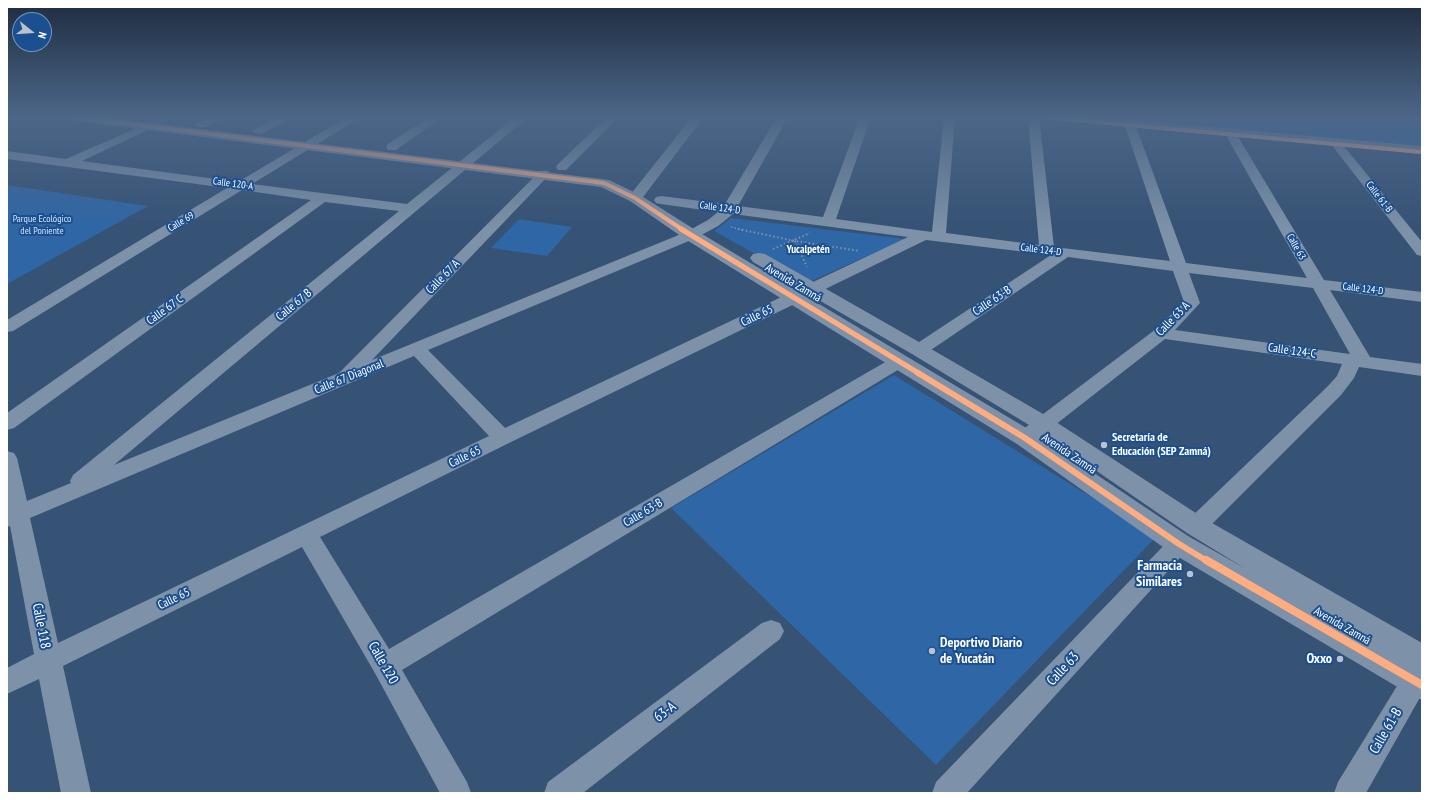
<!DOCTYPE html>
<meta charset="utf-8">
<style>
body{margin:0}
#map{position:relative;width:1429px;height:800px;overflow:hidden;background:#365274;font-family:"PT Sans Narrow",sans-serif}
canvas{display:block}
.frame{position:absolute;inset:0;border:8px solid #fff;pointer-events:none}
.north{position:absolute;left:12px;top:12px;width:40px;height:40px;box-sizing:border-box;background:#1b4f8f;border:1px solid #7695bc;border-radius:50%;rotate:107deg;font-size:11px;font-weight:700;line-height:16px;text-align:center;color:#fff}
.north::after{content:'';display:block;margin:auto;width:14px;height:18px;background:#b9c2ce;clip-path:polygon(50% 0,100% 100%,50% 72%,0 100%)}
</style>
<div id="map">
<canvas width="1429" height="800"></canvas>
<div class="frame"></div>
<div class="north">N</div>
</div>
<script>
const ctx = document.querySelector('canvas').getContext('2d');
ctx.lineJoin = 'round';
function fill(path, color) {
  ctx.fillStyle = color;
  ctx.fill(path, 'evenodd');
}
function poly(rows) {
  const path = new Path2D();
  for (const r of rows) {
    path.moveTo(r[0], r[1]);
    for (let i = 2; i < r.length; i += 2) path.lineTo(r[i], r[i + 1]);
  }
  return path;
}
function trace(path, color, width, dash) {
  ctx.strokeStyle = color;
  ctx.lineWidth = width;
  ctx.lineCap = dash ? 'butt' : 'round';
  ctx.setLineDash(dash || []);
  ctx.stroke(path);
}
function label(font, color, halo, rows, align = 'center') {
  ctx.font = font + ' "PT Sans Narrow",sans-serif';
  ctx.lineWidth = 4;
  ctx.setLineDash([]);
  ctx.textBaseline = 'middle';
  ctx.strokeStyle = halo;
  ctx.fillStyle = color;
  for (const [text, x, y, turn = 0] of rows) {
    ctx.save();
    ctx.translate(x, y);
    ctx.rotate((+turn || 0) * Math.PI / 180);
    ctx.textAlign = isNaN(turn) ? turn : align;
    if (halo) ctx.strokeText(text, 0, 0);
    ctx.fillText(text, 0, 0);
    ctx.restore();
  }
}
const green = poly([
 [1099,117,1398,117,1422,119,1422,146],
 [7,185,148,206,7,284],
 [731,218,905,239,807,283,714,231],
 [519,219,572,227,547,256,491,248],
 [894,375,1156,537,936,765,671,508]
]);
const pathFar1 = poly([
 [1302,117,1309,127],
 [731,227,743,230]
]);
const path = poly([
 [738,229,795,241,860,251],
 [795,241,807,267],
 [773,249,810,233]
]);
const minor = poly([
 [162,117,167,120,165,122,82,161,238,182,347,117,359,117,358,119,252,184,407,204,515,117,528,117,114,465,339,373,540,171,548,171,550,174,372,360,686,232,708,220,718,212,661,204,656,203,654,200,656,197,661,196,725,204,777,117,788,117,738,206,823,217,860,117,871,117,836,219,932,232,944,117,955,117,946,233,1039,245,1028,117,1039,117,1054,247,1170,261,1124,123,1126,121,1134,121,1186,263,1307,278,1224,132,1226,130,1234,130,1324,280,1422,292,1422,302,1330,290,1370,357,1422,364,1422,376,1359,367,1354,378,1341,395,1204,532,1196,535,1188,532,1185,526,1188,520,1327,387,1337,376,1342,364,1165,339,1032,443,1025,445,1018,443,1015,438,1018,433,1156,329,1184,302,1173,271,1068,257,925,354,919,355,913,354,910,350,913,346,1051,255,926,240,509,443,320,537,389,649,894,357,900,355,906,357,909,361,906,365,402,670,467,782,471,793,440,793,376,675,302,547,63,666,91,793,61,793,39,679,7,694,7,668,34,654,10,526,7,527,7,451,14,453,17,458,27,501,71,483,70,481,73,475,399,211,325,202,14,428,7,430,7,413,311,200,242,190,13,331,7,332,7,320,227,188,7,159,7,151,66,159,162,117],
 [733,214,908,237,505,428,428,350,696,238,718,226,733,214],
 [1189,273,1313,288,1350,354,1175,330,1200,303,1189,273],
 [414,356,489,436,58,643,30,518,414,356],
 [210,117,224,117,222,119,205,127,197,127,195,125,197,123,210,117],
 [278,117,292,117,290,119,263,133,259,134,255,133,253,131,255,129,278,117],
 [429,117,442,117,396,150,388,150,386,147,388,144,429,117],
 [607,117,619,117,566,170,558,170,556,167,558,164,607,117],
 [692,117,704,117,640,201,630,201,628,198,630,195,692,117],
 [1335,138,1339,140,1422,242,1422,256,1417,255,1331,144,1329,142,1331,140,1335,138],
 [1179,535,1187,538,1191,544,1187,550,967,793,932,793,936,782,1171,538,1179,535],
 [771,620,780,623,784,631,780,639,583,793,544,793,548,782,762,623,771,620],
 [1422,657,1422,694,1366,793,1334,793,1338,782,1413,660,1422,657]
]);
const tertiary = poly([
 [69,117,104,117,609,180,640,195,697,231,1033,432,1188,536,1246,569,1187,533,1034,428,912,354,753,262,750,258,753,254,759,253,765,254,926,346,1050,418,1205,519,1422,643,1422,700,1411,695,1170,552,1017,444,685,239,630,201,601,187,75,121,70,120,69,117]
]);
const secondary = poly([
 [1058,117,1104,117,1422,146,1422,154,1064,121,1059,120,1058,117],
 [1410,117,1422,117,1422,121,1411,120,1410,117]
]);
const cyclewayFar3 = poly([
 [75,117,604,183,635,198,683,230],
 [1042,117,1422,152]
]);
const cyclewayFar2 = poly([
 [681,229,920,374]
]);
const cyclewayFar1 = poly([
 [918,373,1025,438,1179,544,1207,561]
]);
const cycleway = poly([
 [1206,560,1422,685]
]);
const markers = [
 [1104,445,4,"#b9c2ce"],
 [1190,574,4,"#b9c2ce"],
 [932,651,4,"#b9c2ce"],
 [1340,659,4,"#b9c2ce"]
];
const farStreetnames = [
 ["Calle 120-A",233,184,8],
 ["Calle 61-B",1379,197,52],
 ["Calle 124-D",720,208,8],
 ["Calle 69",181,222,-31],
 ["Calle 63",1296,247,60],
 ["Calle 124-D",1041,250,7],
 ["Calle 124-D",1363,289,7]
];
const farParknames = [
 ["Parque Ecológico",42,219],
 ["del Poniente",42,231]
];
const farNeighbourhoodnames = [
 ["Yucalpetén",808,250]
];
const streetNames = [
 ["Calle 67 A",443,277,-46],
 ["Avenida Zamná",793,283,31],
 ["Calle 63-B",992,301,-34],
 ["Calle 67 B",294,305,-40],
 ["Calle 67 C",165,310,-36],
 ["Calle 65",757,316,-26],
 ["Calle 63 A",1173,319,-46],
 ["Calle 124-C",1292,351,8],
 ["Calle 67 Diagonal",349,377,-22],
 ["Avenida Zamná",1069,454,34],
 ["Calle 65",465,457,-26],
 ["Calle 63-B",643,513,-31],
 ["Calle 65",174,599,-26],
 ["Avenida Zamná",1342,626,30]
];
const poiNames = [
 ["Secretaría de",1112,438],
 ["Educación (SEP Zamná)",1112,452]
];
const nearPoinames = [
 ["Farmacia",1182,566],
 ["Similares",1182,582],
 ["Deportivo Diario",940,643,"left"],
 ["de Yucatán",940,659,"left"],
 ["Oxxo",1332,659]
];
const nearStreetnames = [
 ["Calle 118",41,626,79],
 ["Calle 120",383,663,60],
 ["Calle 63",1063,669,-47],
 ["63-A",665,712,-37],
 ["Calle 61-B",1386,731,-60]
];
fill(green, '#2f66a5');
trace(pathFar1, '#7d92a8', 1.5, [1.5, 2]);
trace(path, '#7d92a8', 2, [1.5, 2.5]);
fill(minor, '#7d92a8');
fill(tertiary, '#7d92a8');
fill(secondary, '#798da4');
trace(cyclewayFar3, '#ffac80', 4);
trace(cyclewayFar2, '#ffac80', 5);
trace(cyclewayFar1, '#ffac80', 6);
trace(cycleway, '#ffac80', 8);
const sky = ctx.createLinearGradient(0, 0, 0, 229);
sky.addColorStop(0, '#1e2d40');
sky.addColorStop(0.51, '#4c6688');
sky.addColorStop(1, '#4c668800');
ctx.fillStyle = sky;
ctx.fillRect(0, 0, 1429, 229);
for (const [x, y, r, color] of markers) {
  const dot = new Path2D();
  dot.arc(x, y, r, 0, 2 * Math.PI);
  ctx.fillStyle = color;
  ctx.fill(dot);
  trace(dot, '#1b4f8f', 1.5);
}
label('10px', '#fff', '#1b4f8f', farStreetnames);
label('10px', '#cfe3fa', '#1b4f8f', farParknames);
label('bold 11px', '#fff', '#1b4f8f', farNeighbourhoodnames);
label('12px', '#fff', '#1b4f8f', streetNames);
label('bold 12px', '#fff', '#1b4f8f', poiNames, 'left');
label('bold 14px', '#fff', '#1b4f8f', nearPoinames, 'right');
label('14px', '#fff', '#1b4f8f', nearStreetnames);
</script>
